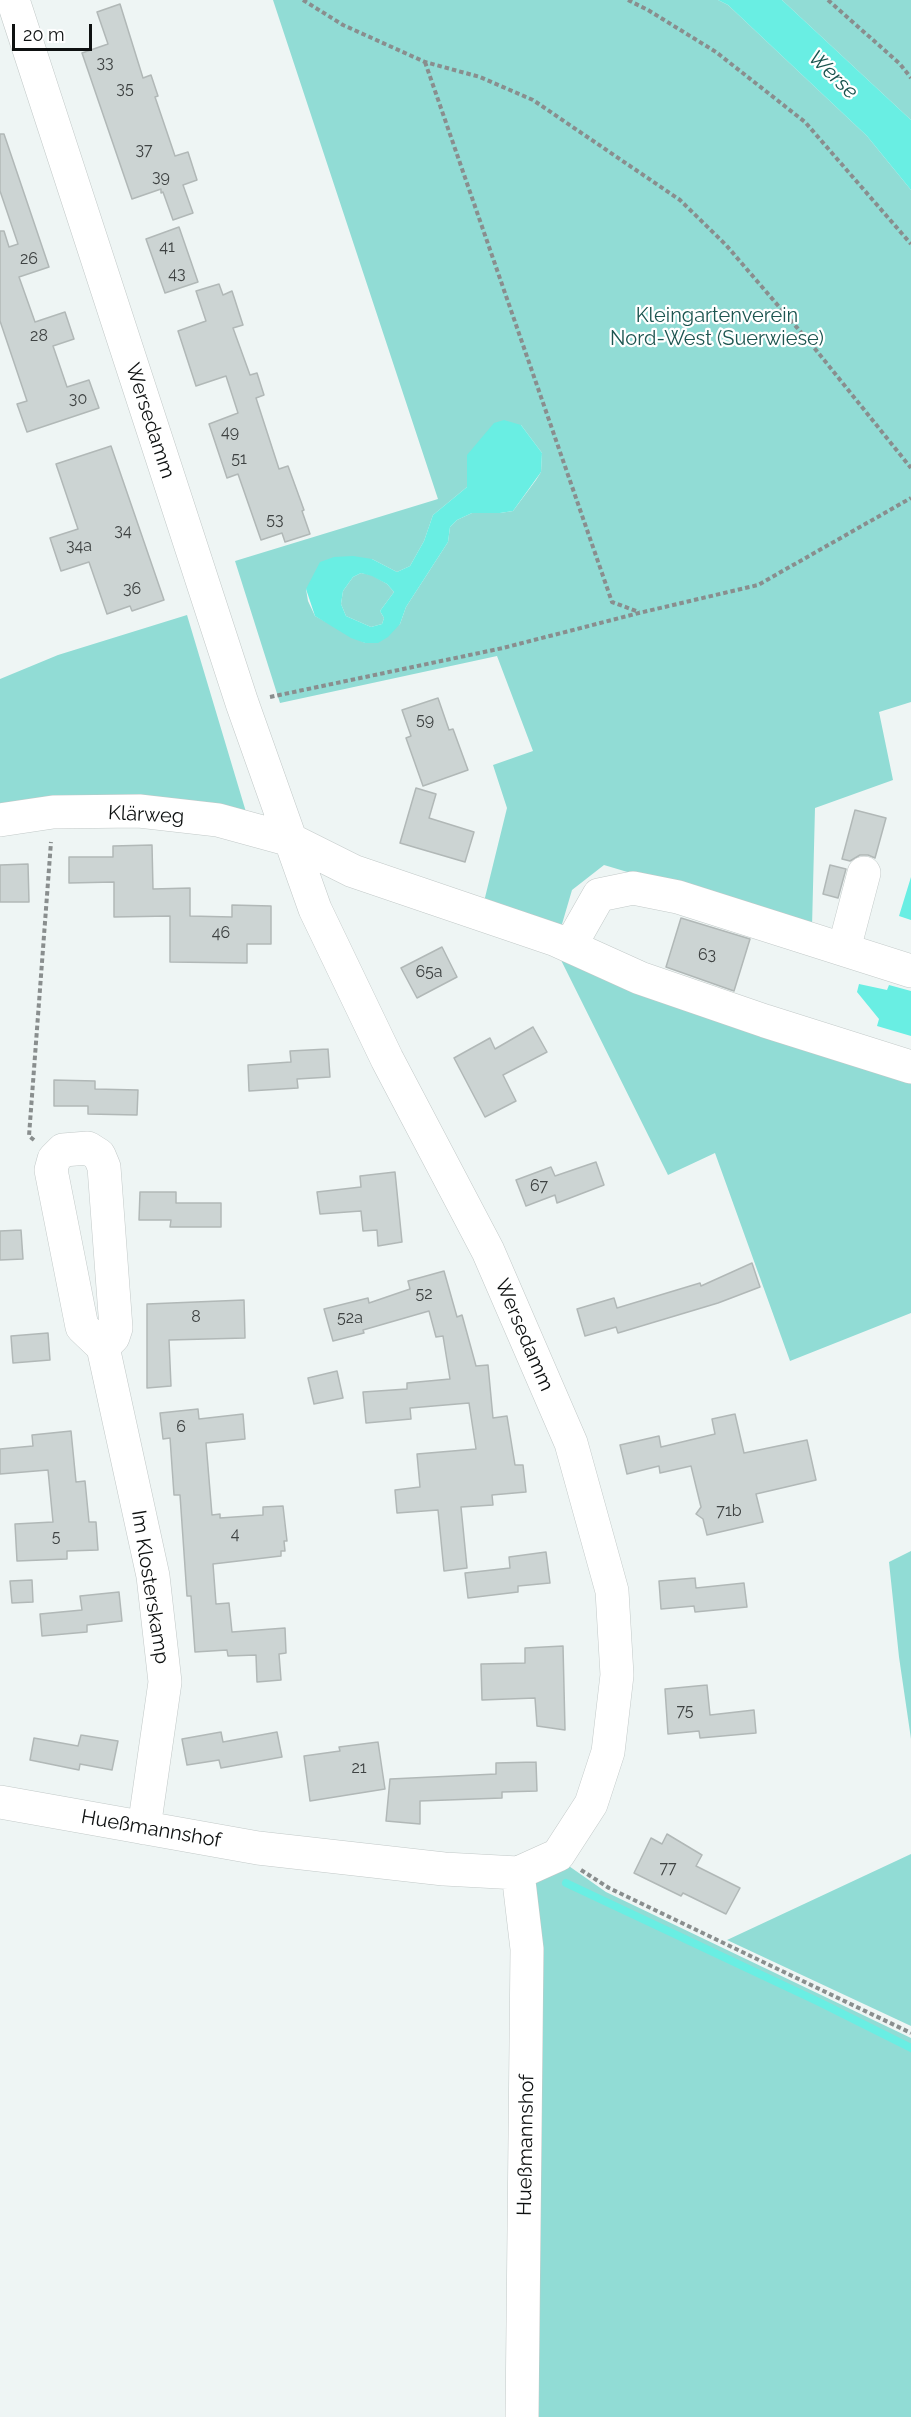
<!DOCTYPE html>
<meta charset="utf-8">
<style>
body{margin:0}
#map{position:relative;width:911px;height:2417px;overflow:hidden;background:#eef5f4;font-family:Raleway,sans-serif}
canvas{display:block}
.scale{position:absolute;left:12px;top:24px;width:80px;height:27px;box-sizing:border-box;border:3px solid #0e1111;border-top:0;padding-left:8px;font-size:18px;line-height:21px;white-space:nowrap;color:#0e1111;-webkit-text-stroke:4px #fff;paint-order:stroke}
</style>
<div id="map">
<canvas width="911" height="2417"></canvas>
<div class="scale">20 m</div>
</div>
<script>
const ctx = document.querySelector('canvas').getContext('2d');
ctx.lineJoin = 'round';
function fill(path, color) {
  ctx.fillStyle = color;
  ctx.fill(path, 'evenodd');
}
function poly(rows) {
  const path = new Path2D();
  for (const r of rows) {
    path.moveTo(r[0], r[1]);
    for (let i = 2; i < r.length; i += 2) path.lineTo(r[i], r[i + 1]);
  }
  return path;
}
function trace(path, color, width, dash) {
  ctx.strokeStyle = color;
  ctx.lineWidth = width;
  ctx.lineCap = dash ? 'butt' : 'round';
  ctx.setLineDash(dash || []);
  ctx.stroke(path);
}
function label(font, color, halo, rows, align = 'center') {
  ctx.font = font + ' Raleway,sans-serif';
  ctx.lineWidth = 4.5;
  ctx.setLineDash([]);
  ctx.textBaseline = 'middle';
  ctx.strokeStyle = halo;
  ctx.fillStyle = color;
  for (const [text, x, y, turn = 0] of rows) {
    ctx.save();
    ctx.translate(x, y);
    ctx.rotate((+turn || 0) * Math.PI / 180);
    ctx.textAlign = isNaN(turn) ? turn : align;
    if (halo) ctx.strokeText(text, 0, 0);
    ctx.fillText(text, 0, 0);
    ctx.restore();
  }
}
const green = poly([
 [273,0,718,0,728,5,867,136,911,190,911,702,879,712,893,780,815,808,812,927,604,865,572,890,555,948,911,1076,911,1313,790,1361,715,1153,668,1175,555,948,479,922,507,808,493,765,533,751,497,656,280,703,235,561,438,499],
 [521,425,542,453,541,472,536,480,513,511,500,513,472,513,457,520,450,527,448,542,406,607,400,624,365,643,315,616,308,601,306,589,372,559,397,572,410,566,424,541,433,515,467,487],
 [782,0,911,0,911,120],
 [361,573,372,575,387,584,394,592,380,611,384,618,382,624,371,627,346,616,341,604,343,591,353,577],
 [187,615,246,812,0,804,0,679,58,655],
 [911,1551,911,1739,899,1657,889,1562],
 [911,1854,911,2026,727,1940],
 [566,1864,606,1892,911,2038,911,2417,530,2417,528,1891,536,1879]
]);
const water = poly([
 [718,0,782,0,911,120,911,190,867,136,728,5],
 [504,420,521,425,542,453,541,472,513,511,500,513,472,513,457,520,450,527,448,542,406,607,400,624,388,637,378,643,365,643,351,638,315,616,306,589,320,562,334,557,353,556,372,559,397,572,410,566,424,541,433,515,467,487,467,455,494,423],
 [361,573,372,576,387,584,394,592,380,611,384,618,382,624,371,627,346,616,341,604,343,591,353,577],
 [911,877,911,920,899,916],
 [859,984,887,990,889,985,911,991,911,1036,877,1026,879,1019,857,992]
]);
const stream = poly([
 [566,1883,819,2002,911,2048]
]);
const building = poly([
 [120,4,143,78,151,75,158,96,155,97,175,156,188,152,197,180,183,185,193,213,173,220,163,192,161,193,161,189,132,199,82,53,108,44,97,12,120,4],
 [0,134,4,134,49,267,19,277,35,322,65,312,74,339,53,346,67,387,89,380,99,408,27,432,17,404,27,401,0,321,0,231,4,231,9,247,18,244,0,191,0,134],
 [179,227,198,282,165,293,146,239,179,227],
 [219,284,223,295,232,291,243,325,233,328,250,375,257,373,264,395,256,398,279,469,288,466,304,510,302,511,310,534,285,542,282,533,261,540,238,474,227,478,209,424,238,413,226,376,196,386,178,331,206,321,196,291,219,284],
 [111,446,164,600,132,611,130,606,107,614,89,562,61,571,50,538,78,529,56,464,111,446],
 [438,698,449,730,453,729,468,770,423,786,406,738,411,736,402,710,438,698],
 [416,788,436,794,429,818,474,832,465,862,400,843,416,788],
 [855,810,886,818,875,858,868,855,860,855,850,861,842,859,855,810],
 [152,845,153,889,190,888,190,916,232,917,232,905,271,906,271,944,247,944,247,963,170,962,170,916,114,917,114,882,69,883,69,857,113,857,113,846,152,845],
 [28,864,29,902,0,902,0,865,28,864],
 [830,865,846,869,838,898,823,894,830,865],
 [681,918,750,939,734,991,666,967,681,918],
 [442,947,457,977,417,998,401,968,442,947],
 [533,1027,547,1052,503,1075,516,1101,485,1117,454,1058,490,1038,495,1049,533,1027],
 [328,1049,330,1077,297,1079,298,1088,249,1091,248,1065,291,1062,290,1051,328,1049],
 [54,1080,95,1081,95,1089,138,1090,137,1115,88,1114,88,1106,54,1106,54,1080],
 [596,1162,604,1185,557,1203,555,1195,526,1206,516,1180,551,1167,555,1176,596,1162],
 [395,1172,402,1242,378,1246,377,1230,363,1231,361,1211,320,1214,317,1192,361,1187,360,1176,395,1172],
 [140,1192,176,1192,176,1203,221,1203,221,1227,170,1227,171,1220,139,1220,140,1192],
 [21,1230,23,1259,0,1260,0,1231,21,1230],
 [752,1263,760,1287,718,1303,618,1333,616,1327,585,1336,577,1309,614,1298,617,1308,700,1283,701,1286,752,1263],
 [444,1271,457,1317,462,1315,476,1366,488,1365,493,1418,507,1416,515,1465,523,1465,526,1492,492,1495,493,1505,461,1507,467,1568,444,1571,438,1510,397,1513,395,1490,420,1487,417,1454,476,1449,469,1403,410,1408,411,1419,366,1423,363,1392,407,1389,407,1383,450,1379,443,1336,436,1337,429,1311,363,1330,364,1333,333,1341,324,1309,368,1298,369,1303,410,1289,408,1281,444,1271],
 [244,1300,245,1338,169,1340,171,1386,147,1388,147,1304,244,1300],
 [48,1333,50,1360,13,1363,11,1336,48,1333],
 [337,1371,343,1398,314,1404,308,1378,337,1371],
 [198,1409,199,1419,243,1414,245,1439,206,1443,212,1515,220,1514,220,1518,263,1515,263,1507,283,1506,287,1541,284,1541,285,1551,281,1551,281,1556,213,1564,216,1604,229,1603,232,1632,285,1628,286,1653,279,1654,281,1680,257,1682,256,1655,228,1656,227,1650,195,1652,191,1596,187,1596,180,1495,174,1495,170,1438,163,1439,160,1413,198,1409],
 [735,1414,744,1453,807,1440,816,1480,756,1494,763,1522,707,1535,703,1519,696,1514,701,1507,691,1466,660,1473,659,1466,627,1474,620,1445,659,1436,661,1447,715,1434,712,1419,735,1414],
 [71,1431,76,1482,85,1481,89,1522,96,1522,98,1550,67,1551,67,1559,17,1561,15,1524,53,1522,48,1470,0,1474,0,1449,33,1446,32,1435,71,1431],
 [546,1552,550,1583,518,1586,518,1592,468,1598,465,1573,510,1568,509,1557,546,1552],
 [695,1578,696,1588,744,1583,747,1607,695,1612,694,1606,661,1609,659,1581,695,1578],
 [32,1580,33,1602,12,1603,10,1581,32,1580],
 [119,1592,122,1621,87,1625,87,1632,42,1636,40,1614,82,1610,80,1596,119,1592],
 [563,1646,565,1730,537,1726,535,1698,482,1700,481,1664,525,1663,525,1648,563,1646],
 [707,1685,710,1715,754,1710,756,1733,700,1738,699,1731,668,1734,665,1689,707,1685],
 [221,1732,223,1742,277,1732,282,1757,221,1768,219,1760,187,1765,182,1739,221,1732],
 [81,1735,118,1741,112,1770,80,1764,79,1770,30,1760,34,1738,78,1746,81,1735],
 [378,1742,385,1789,310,1801,304,1756,340,1751,339,1747,378,1742],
 [536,1762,537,1791,502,1792,502,1798,420,1801,420,1824,386,1821,390,1779,496,1774,496,1763,536,1762],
 [667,1834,702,1855,696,1866,740,1888,726,1914,683,1893,681,1896,634,1873,651,1838,662,1844,667,1834]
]);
const path = poly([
 [303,0,343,25,425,62,480,77,533,100,680,200,726,245,812,345,911,468],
 [628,0,648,10,716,52,805,122,911,244],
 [828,0,900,64,911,78],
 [425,62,612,602,639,612],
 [270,697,503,648,639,613,758,585,911,498],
 [34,1140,29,1136,51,842],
 [581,1870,609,1888,911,2033]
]);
const minor = poly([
 [0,820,53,812,139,811,218,820,291,840,353,871,556,940,640,978,765,1021,911,1067],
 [570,946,599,895,633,888,678,897,911,971],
 [844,949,864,873],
 [103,1347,82,1327,51,1170,54,1159,63,1150,88,1148,99,1155,104,1167,116,1328,113,1337,103,1347,153,1576,165,1682,144,1828],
 [0,1802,258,1848,444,1869,518,1873,558,1855,591,1804,608,1752,617,1675,612,1591,571,1443,488,1251,387,1059,315,909,242,703,13,0],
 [518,1873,527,1949,522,2417]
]);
const numberNames = [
 ["33",105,63],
 ["35",125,89],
 ["37",144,150],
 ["39",161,177],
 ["41",167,247],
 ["26",29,259],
 ["43",177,274],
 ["28",39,336],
 ["30",78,399],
 ["49",230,432],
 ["51",239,459],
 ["53",275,520],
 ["34",123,531],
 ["34a",79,546],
 ["36",132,589],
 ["59",425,720],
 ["46",221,933],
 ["63",707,955],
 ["65a",429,972],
 ["67",539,1186],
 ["52",424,1294],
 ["8",196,1317],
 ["52a",350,1318],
 ["6",181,1427],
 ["71b",729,1511],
 ["4",235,1534],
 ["5",56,1537],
 ["75",685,1711],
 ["21",359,1768],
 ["77",668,1868]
];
const parkNames = [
 ["Kleingartenverein",717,316],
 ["Nord-West (Suerwiese)",717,339]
];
const streetNames = [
 ["Wersedamm",150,421,72],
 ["Klärweg",146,815,3],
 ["Wersedamm",524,1335,67],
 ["Im Klosterskamp",150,1587,81],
 ["Hueßmannshof",151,1829,10],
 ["Hueßmannshof",526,2145,-89]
];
const waterNames = [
 ["Werse",833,75,44]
];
fill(green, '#91dcd5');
fill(water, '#69eee3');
trace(stream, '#69eee3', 8);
fill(building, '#ccd4d3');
trace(building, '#b1b8b7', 1.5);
trace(minor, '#c2c9c8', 34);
trace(path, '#898e8e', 4, [4.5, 3]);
trace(minor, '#fff', 33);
label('16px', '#3e4242', null, numberNames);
label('20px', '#1c5550', '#fff', parkNames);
label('20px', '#0e1111', '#fff', streetNames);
label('italic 21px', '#19534e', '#fff', waterNames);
</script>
